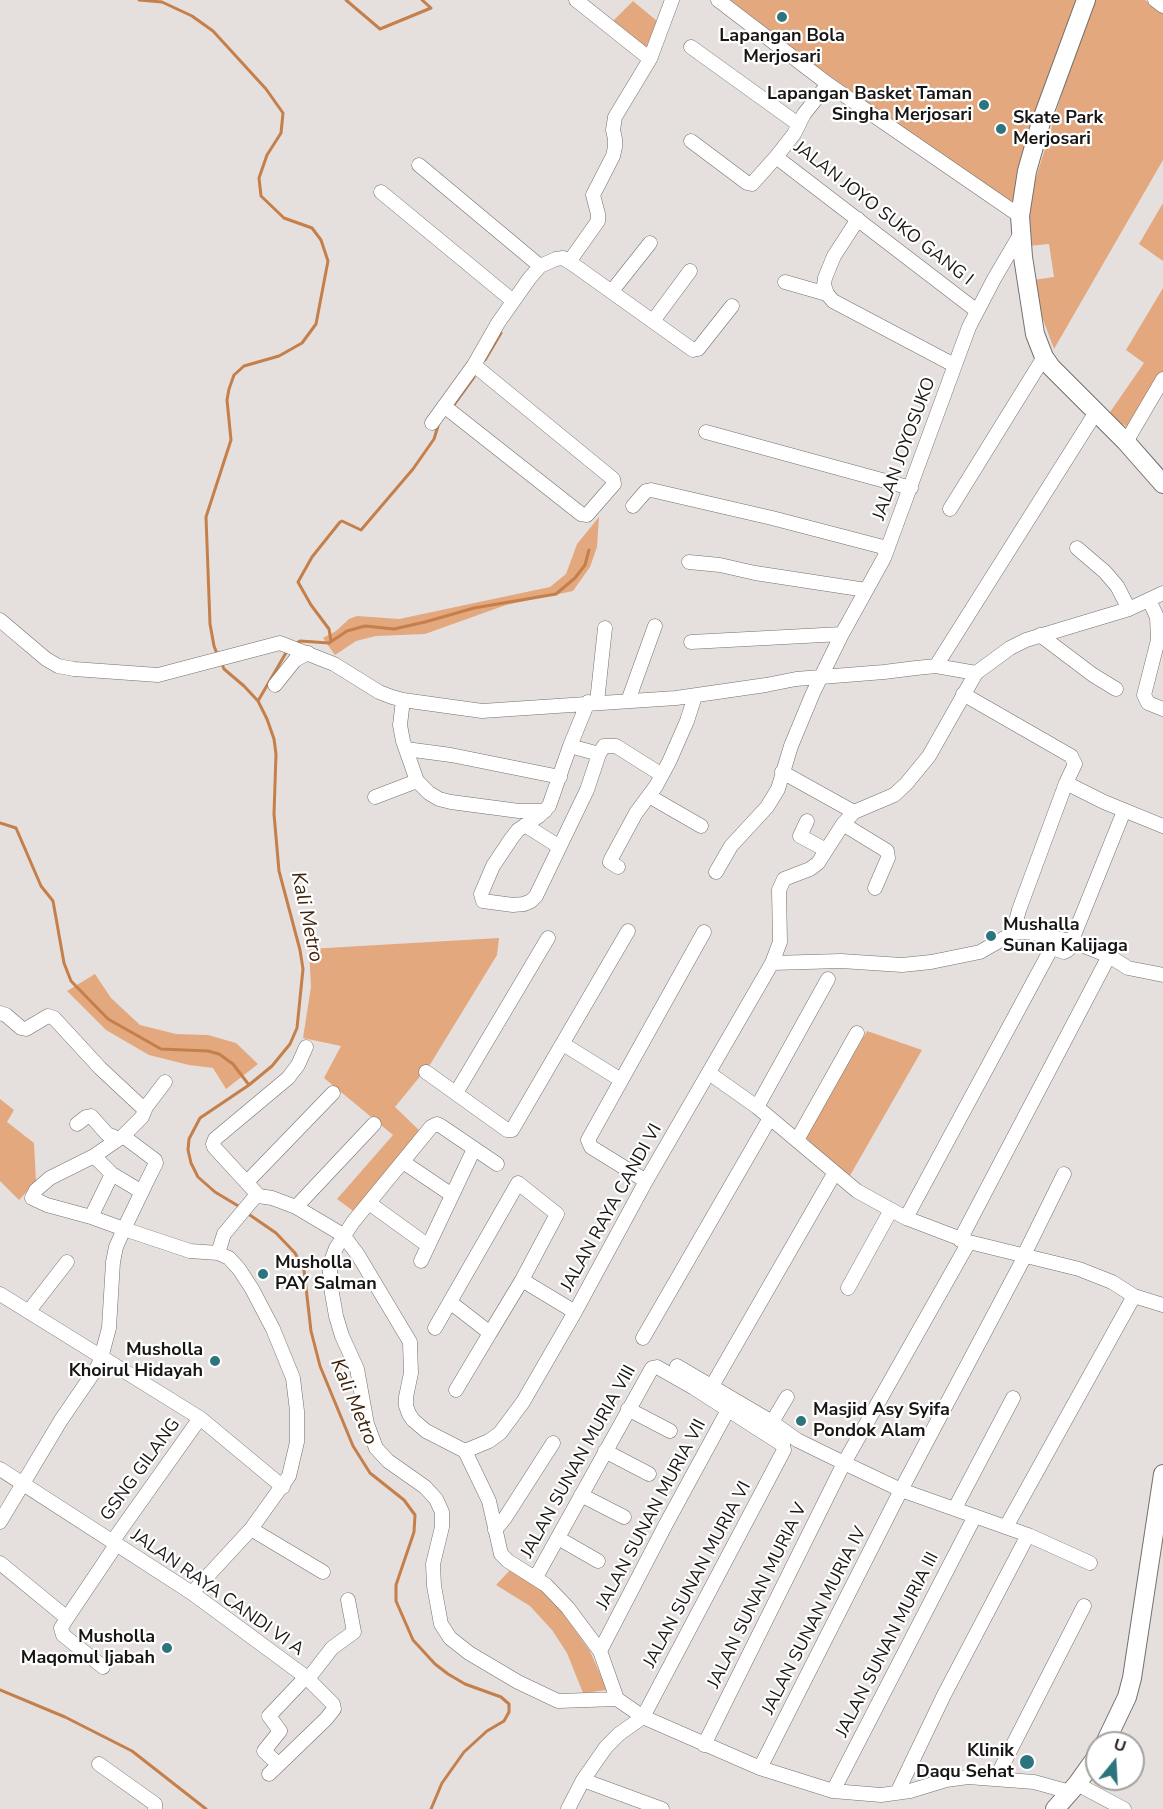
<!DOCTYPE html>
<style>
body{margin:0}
#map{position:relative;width:1163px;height:1809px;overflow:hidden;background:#e5e0dd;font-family:"Nunito Sans",sans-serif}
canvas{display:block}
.north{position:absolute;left:1085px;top:1731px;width:60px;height:60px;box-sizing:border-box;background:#fff;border:2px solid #a3a2a1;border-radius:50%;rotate:18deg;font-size:16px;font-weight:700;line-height:24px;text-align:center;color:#181615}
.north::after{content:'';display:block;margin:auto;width:21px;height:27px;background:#2d757e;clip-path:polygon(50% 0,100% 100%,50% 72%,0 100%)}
</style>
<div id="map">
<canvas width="1163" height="1809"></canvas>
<div class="north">U</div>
</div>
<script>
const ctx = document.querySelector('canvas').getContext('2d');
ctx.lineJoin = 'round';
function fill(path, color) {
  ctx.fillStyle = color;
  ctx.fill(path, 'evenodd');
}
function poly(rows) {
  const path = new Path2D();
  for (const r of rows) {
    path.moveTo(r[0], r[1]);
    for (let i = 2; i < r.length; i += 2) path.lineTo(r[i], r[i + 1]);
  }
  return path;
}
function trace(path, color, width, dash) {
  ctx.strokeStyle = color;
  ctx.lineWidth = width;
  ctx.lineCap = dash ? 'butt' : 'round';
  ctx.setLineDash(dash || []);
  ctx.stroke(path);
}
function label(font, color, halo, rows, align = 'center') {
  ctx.font = font + ' "Nunito Sans",sans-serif';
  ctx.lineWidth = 4.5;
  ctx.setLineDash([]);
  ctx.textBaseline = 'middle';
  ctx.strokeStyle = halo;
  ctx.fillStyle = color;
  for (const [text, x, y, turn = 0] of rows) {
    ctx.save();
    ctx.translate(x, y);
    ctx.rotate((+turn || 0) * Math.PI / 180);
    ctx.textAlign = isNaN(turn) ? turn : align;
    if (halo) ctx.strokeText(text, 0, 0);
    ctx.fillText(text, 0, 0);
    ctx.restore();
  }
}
const green = poly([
 [725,0,1081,0,1014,199,1010,202,797,53],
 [1095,0,1145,0,1163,13,1163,160,1054,349,1038,306,1033,280,1054,277,1049,244,1028,246,1030,197,1073,58],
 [633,1,657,21,645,50,610,24],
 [1163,203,1163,261,1139,244],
 [1163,288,1163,376,1131,431,1123,424,1120,429,1108,415,1144,363,1126,350],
 [599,517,597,547,590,567,573,591,506,605,425,634,376,636,356,641,335,655,323,638,336,631,349,619,357,616,399,619,550,587,566,574,577,544],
 [499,938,497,955,431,1063,395,1107,421,1132,356,1213,337,1199,393,1135,324,1078,341,1046,303,1038,311,987,309,949],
 [95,974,111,998,140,1025,176,1034,208,1035,236,1043,258,1064,226,1089,213,1068,189,1065,149,1055,106,1030,67,991],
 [867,1031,922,1050,848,1179,805,1137],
 [0,1099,14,1110,7,1122,34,1143,36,1182,19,1200,0,1181],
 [511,1569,538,1587,559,1608,590,1651,607,1690,583,1693,567,1653,552,1630,530,1606,496,1585]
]);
const stream = poly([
 [139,0,162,2,192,16,213,31,266,89,283,113,281,133,267,155,259,178,261,196,284,218,312,228,321,240,328,261,316,324,302,343,279,356,244,366,234,375,229,389,227,400,231,440,206,517,210,624,214,646,218,656],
 [346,0,380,29,431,8,422,0],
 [485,360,501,333],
 [453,406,474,377],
 [331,641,329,629,311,605,298,582,312,557,340,522,342,521,361,530,413,469,434,439,438,426],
 [294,645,300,641,329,643,347,631,365,626,394,629,425,622,474,608,556,594,575,578,585,565,589,550],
 [221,662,224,669,244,686,258,701,267,719,274,739,276,754,274,814,279,871,300,950,303,969,297,1028,290,1044,272,1066,249,1085,200,1118,189,1139,188,1150,191,1163,198,1177,215,1192,240,1207],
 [258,701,287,651],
 [0,823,16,828,41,886,53,901,64,963,71,981,108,1019,161,1049,208,1051,219,1054,233,1064,249,1085],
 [247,1213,276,1233,295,1253,304,1270,311,1331,320,1366,353,1446,370,1473,404,1500,415,1515,414,1532,396,1585,396,1601,413,1640,435,1664,448,1674,465,1684,501,1697,509,1704,509,1712,504,1721,487,1731,464,1752,442,1783,431,1809],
 [0,1690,65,1717,132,1751,206,1809]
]);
const street = poly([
 [576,0,650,59],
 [718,0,828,84,1020,216],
 [1155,0,1163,6],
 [691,47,798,124],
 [691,141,747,183,752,184,776,157,794,134,804,114,828,84],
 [776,157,977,311],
 [419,165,540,266],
 [381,192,513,301],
 [858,219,834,256,825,278,824,285,827,294,833,301,954,365],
 [569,262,598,221,598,214,593,195,613,156,615,147,615,139,613,130,615,117,650,59,672,0],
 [785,282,827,294],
 [612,291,650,243],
 [653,321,690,271],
 [444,406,581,514,587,515,614,484,613,479,474,365],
 [432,423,474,365,498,323,529,279,540,266,556,259,563,258,574,265,693,350,698,349,732,306],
 [706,432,911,488],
 [1126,442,1163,379],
 [633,506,646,491,651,490,772,518,887,548],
 [950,509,1044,357],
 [1077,548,1105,572,1117,586,1129,609],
 [689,562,720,565,755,573,866,590],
 [1149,600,1157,617,1158,640,1144,695,1148,703,1163,709],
 [0,620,46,659,58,666,74,669,158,675,280,643,334,664,379,692,392,697,403,700,482,711,676,698,766,685,796,679,884,672,916,668,936,666,976,673],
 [1040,635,1093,675,1116,689],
 [691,642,842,634],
 [936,666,1096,412],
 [275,685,295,660,308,653],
 [963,694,1071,756,1075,764,1066,783],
 [403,700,400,725,403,741,417,781,429,793,439,799,451,802,519,811,545,811],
 [628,701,655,626],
 [597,702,605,628],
 [570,746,599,754,587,790,536,896,531,901,524,904,513,905,483,901,481,894,493,866,511,839,518,830,539,816,549,806,570,746,588,702],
 [406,749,451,755,560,777],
 [599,754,604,746,616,746,662,775],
 [782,772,854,812],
 [649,796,701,826],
 [375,797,417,781],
 [807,821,800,836,826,850],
 [843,824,887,851,888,858,875,888],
 [525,825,558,846],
 [618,867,610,862,611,859,636,813,656,786,669,762,687,721,695,696],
 [716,872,731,846,767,807,778,789,791,746,813,693,842,634,884,558,969,327,994,279,1021,233],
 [1013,933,1019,910,1066,783,1104,802,1163,826],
 [1013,933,1026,932,1072,941,1109,956,1128,968,1163,975],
 [1052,948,1064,952,1068,950,1124,811],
 [772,963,841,961,902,965,931,962,980,952,1013,933],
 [0,1013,6,1015,21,1028,26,1029,48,1016,54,1018,100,1068,145,1110],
 [563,1044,621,1080],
 [426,1072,507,1130,512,1130,628,931],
 [709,1073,757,1107,857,1191,906,1218,969,1242,1079,1269,1112,1282,1134,1296,1163,1305],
 [456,1093,548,938],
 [757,1107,828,979],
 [77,1124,86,1117,91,1116,107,1134,119,1139],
 [123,1136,142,1117,146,1107,165,1082],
 [797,1140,857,1033],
 [94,1156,112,1174,142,1192],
 [403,1162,446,1191],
 [497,1164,441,1126,437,1124,431,1127,353,1222,336,1248,330,1264,330,1282,336,1316,342,1336,357,1369,367,1424,376,1448,388,1461,425,1487,436,1499,442,1512,442,1527,433,1564,434,1586,441,1624,450,1638,469,1653,518,1682,558,1701,617,1699],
 [646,1181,591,1147,588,1140,704,932],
 [247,1182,333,1093],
 [259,1196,214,1147,213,1144,215,1139,288,1078,298,1065,306,1047],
 [369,1203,423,1242],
 [296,1207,374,1124],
 [91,1217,112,1174],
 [906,1218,1057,938],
 [960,1240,1109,956],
 [218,1253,224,1234,254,1198,259,1196,272,1198,296,1207,343,1235,358,1255,410,1342,411,1373,406,1397,406,1406,409,1414,413,1420,426,1431,465,1451],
 [1024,1255,1064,1174],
 [421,1261,474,1149],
 [848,1288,891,1210],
 [0,1294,200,1418,283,1487],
 [450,1302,490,1333,522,1280],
 [29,1311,67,1262],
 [435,1328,518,1183,557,1214,522,1280,575,1312],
 [643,1338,770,1118],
 [677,1366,772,1422,797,1440,844,1463,901,1490,1028,1535,1090,1563],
 [712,1386,834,1174],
 [456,1390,490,1333],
 [628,1409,670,1431],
 [772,1422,787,1397],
 [465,1451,489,1441,500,1433,523,1402,575,1312,646,1181,772,963,780,942,779,890,784,879,810,869,818,863,843,824,854,812,894,795,906,784,929,756,976,673,1010,648,1026,640,1129,609,1163,593],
 [465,1451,489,1501,501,1554,508,1561,546,1585,568,1608,600,1651,617,1699,643,1717,760,1768,833,1791,881,1795,910,1791,946,1780,968,1777,1034,1782,1070,1792],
 [605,1451,649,1474],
 [0,1469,192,1593,306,1677,333,1704,334,1709,326,1719,269,1774],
 [581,1495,624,1517],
 [955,1508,1013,1398],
 [0,1522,61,1420,98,1366,101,1358,109,1328,113,1262,116,1247,124,1229,147,1181,156,1163,155,1160,123,1136,94,1156,50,1178,36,1190,32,1198,47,1205,91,1217,124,1229,190,1251,218,1253,229,1258,239,1269,252,1289,273,1329,293,1378,297,1411,297,1442,289,1476,251,1529,192,1593],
 [1006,1527,1134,1296],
 [251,1529,323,1572],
 [495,1530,505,1518,553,1443],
 [558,1538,598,1561],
 [112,1542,200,1418],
 [0,1563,67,1618,61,1628,63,1635,103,1667],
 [536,1577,652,1368,657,1367,694,1388,783,1445,784,1450,643,1717,619,1734,606,1747,583,1780,568,1809],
 [67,1618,116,1545],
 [600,1651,666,1524,728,1410],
 [308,1679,332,1648,354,1632,348,1600],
 [704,1745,844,1463,969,1242],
 [99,1764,155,1804,155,1809],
 [278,1764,264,1751,280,1731,269,1716,306,1677],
 [760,1768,901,1490,1025,1256],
 [996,1778,1084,1606],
 [583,1780,662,1809],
 [1077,1784,1124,1809],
 [833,1791,975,1516],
 [897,1793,944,1695,1028,1535]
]);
const secondary = poly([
 [1086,0,1041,122,1027,171,1020,216,1023,257,1035,334,1044,357,1051,367,1126,442,1163,484],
 [1105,1743,1127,1697,1132,1678,1163,1474],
 [1055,1809,1077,1784,1097,1756]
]);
const markers = [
 [782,17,6,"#2d757e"],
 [984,105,6,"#2d757e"],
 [1001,129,6,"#2d757e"],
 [991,936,6,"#2d757e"],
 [263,1274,6,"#2d757e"],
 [215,1361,6,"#2d757e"],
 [801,1421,6,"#2d757e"],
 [167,1648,6,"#2d757e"],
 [1027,1762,8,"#2d757e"]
];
const poiNames = [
 ["Lapangan Bola",782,37,"center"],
 ["Merjosari",782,58,"center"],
 ["Lapangan Basket Taman",972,95],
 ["Singha Merjosari",972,116],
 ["Skate Park",1013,119,"left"],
 ["Merjosari",1013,140,"left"],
 ["Mushalla",1003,926,"left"],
 ["Sunan Kalijaga",1003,947,"left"],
 ["Musholla",275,1264,"left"],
 ["PAY Salman",275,1285,"left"],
 ["Musholla",203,1351],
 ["Khoirul Hidayah",203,1372],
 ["Masjid Asy Syifa",813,1411,"left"],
 ["Pondok Alam",813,1432,"left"],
 ["Musholla",155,1638],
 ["Maqomul Ijabah",155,1659],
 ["Klinik",1014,1752],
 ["Daqu Sehat",1014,1773]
];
const streetNames = [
 ["JALAN JOYO SUKO GANG I",883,214,38],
 ["JALAN JOYOSUKO",905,449,-70],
 ["JALAN RAYA CANDI VI",612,1208,-61],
 ["JALAN SUNAN MURIA VIII",579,1462,-61],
 ["GSNG GILANG",141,1470,-54],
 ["JALAN SUNAN MURIA VII",652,1515,-62],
 ["JALAN SUNAN MURIA VI",698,1575,-62],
 ["JALAN RAYA CANDI VI A",217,1593,35],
 ["JALAN SUNAN MURIA V",758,1596,-64],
 ["JALAN SUNAN MURIA IV",815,1621,-63],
 ["JALAN SUNAN MURIA III",888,1645,-63]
];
const waterNames = [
 ["Kali Metro",306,917,78],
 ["Kali Metro",353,1402,67]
];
fill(green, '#e3a87e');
trace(stream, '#c57f4b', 3);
trace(street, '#74706d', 15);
trace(secondary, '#74706d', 20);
trace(street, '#fff', 14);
trace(secondary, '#fff', 18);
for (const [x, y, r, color] of markers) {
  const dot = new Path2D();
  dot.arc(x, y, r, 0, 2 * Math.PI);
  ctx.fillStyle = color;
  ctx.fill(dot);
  trace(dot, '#fff', 2);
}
label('bold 18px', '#181615', '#fff', poiNames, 'right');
label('18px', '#181615', '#fff', streetNames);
label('italic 20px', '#40230c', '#fff', waterNames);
</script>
